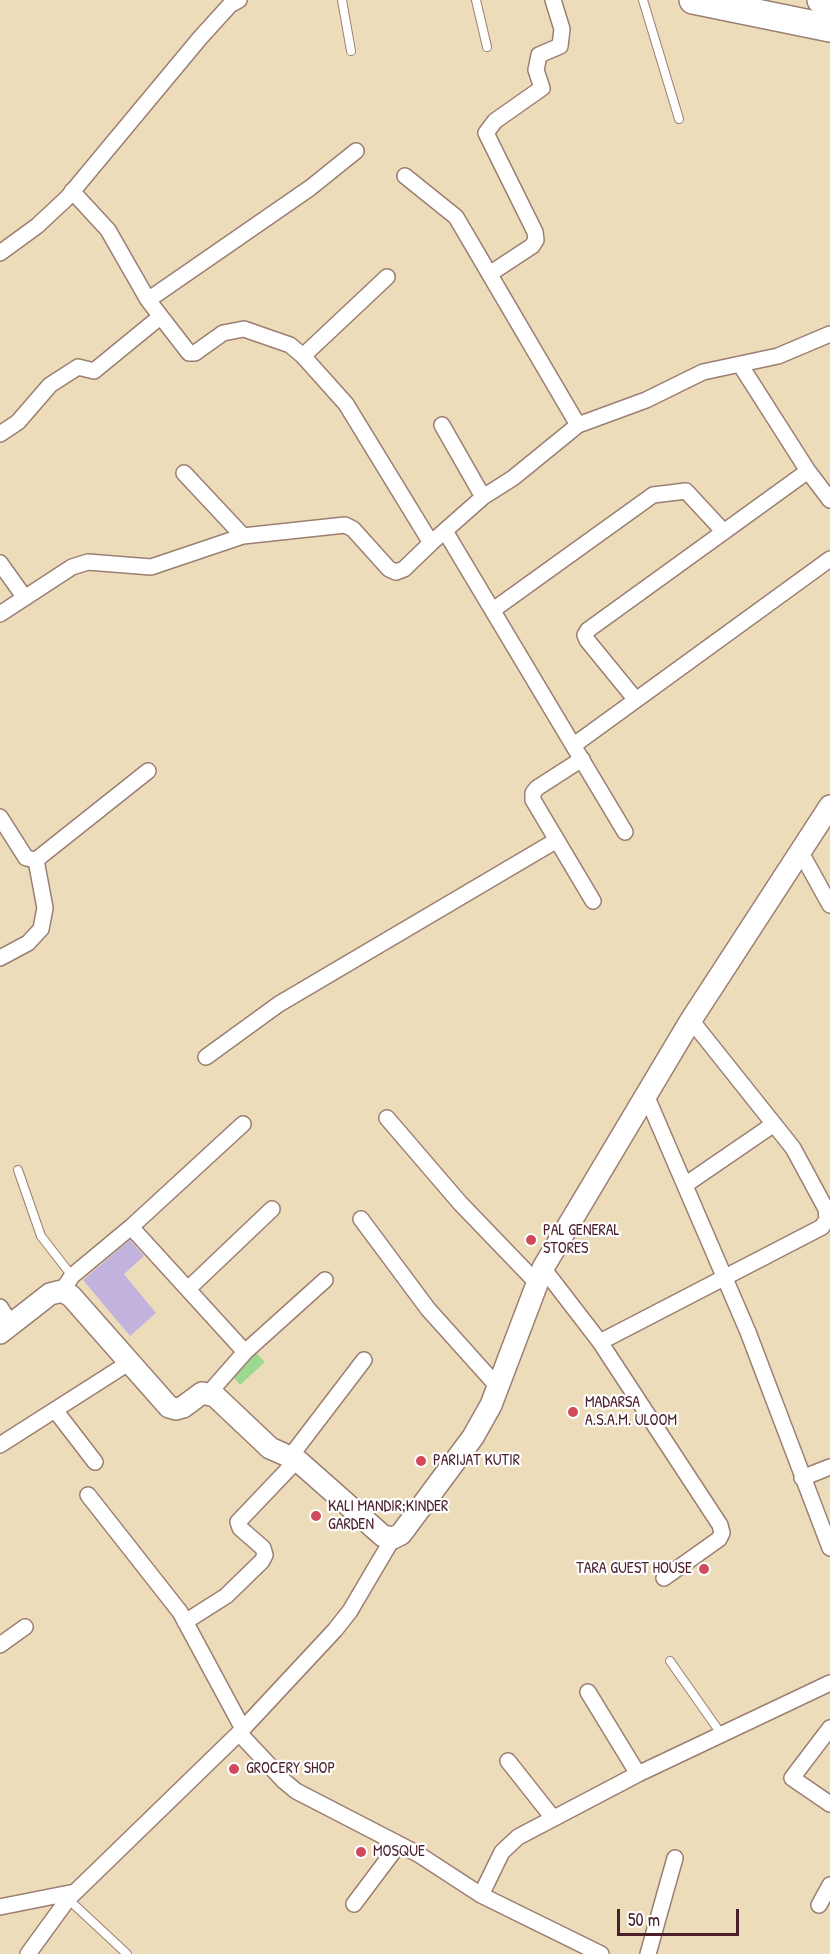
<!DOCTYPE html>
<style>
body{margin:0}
#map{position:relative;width:830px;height:1954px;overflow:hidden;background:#eddcb9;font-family:"Patrick Hand",sans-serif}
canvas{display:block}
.scale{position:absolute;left:617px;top:1909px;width:122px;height:27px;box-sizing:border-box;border:3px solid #4a1f2b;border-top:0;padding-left:8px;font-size:18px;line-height:21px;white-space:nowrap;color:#4a1f2b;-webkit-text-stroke:4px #fff;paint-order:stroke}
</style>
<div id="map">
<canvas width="830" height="1954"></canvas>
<div class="scale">50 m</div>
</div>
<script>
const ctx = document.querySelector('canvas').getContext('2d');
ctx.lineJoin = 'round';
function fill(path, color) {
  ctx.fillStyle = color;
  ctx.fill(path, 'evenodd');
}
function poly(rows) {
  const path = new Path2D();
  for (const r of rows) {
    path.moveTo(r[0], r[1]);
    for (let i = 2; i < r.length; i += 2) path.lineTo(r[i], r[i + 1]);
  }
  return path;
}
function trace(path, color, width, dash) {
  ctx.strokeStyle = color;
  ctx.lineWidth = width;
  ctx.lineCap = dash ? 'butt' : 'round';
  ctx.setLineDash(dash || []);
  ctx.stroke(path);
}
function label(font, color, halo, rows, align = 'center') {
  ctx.font = font + ' "Patrick Hand",sans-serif';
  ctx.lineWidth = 4.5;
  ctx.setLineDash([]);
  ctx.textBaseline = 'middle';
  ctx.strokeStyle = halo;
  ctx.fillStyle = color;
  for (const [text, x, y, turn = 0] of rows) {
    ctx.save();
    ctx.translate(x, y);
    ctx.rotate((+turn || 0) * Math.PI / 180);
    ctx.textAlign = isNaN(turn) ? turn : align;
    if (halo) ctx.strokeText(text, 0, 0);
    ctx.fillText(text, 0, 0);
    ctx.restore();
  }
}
const green = poly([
 [255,1352,265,1362,240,1385,232,1375]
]);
const building = poly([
 [130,1240,144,1256,124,1274,156,1313,130,1336,83,1280]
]);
const lane = poly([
 [342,0,351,51],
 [476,0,487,47],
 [643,0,679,119],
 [18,1170,41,1236,72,1276],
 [670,1661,722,1735],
 [68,1899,127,1954]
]);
const street = poly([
 [405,176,456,217,578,425],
 [72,191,108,230,148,300,310,188,356,151],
 [0,253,37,226,67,198,200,38,230,5,239,0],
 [491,273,532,246,536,240,535,232,486,133,495,121,542,88,536,70,539,55,560,46,562,29,553,0],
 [148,300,189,353,195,353,223,333,244,329,290,345,303,356,346,404,431,543,483,497,513,478,578,425,646,400,703,372,778,356,830,334],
 [303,356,387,277],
 [741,366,808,471,830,500],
 [442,425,483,497],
 [0,434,18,422,50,385,78,367,94,371,160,317],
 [184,473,243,536],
 [445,531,625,832],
 [0,563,25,598],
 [493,610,653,495,686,491,724,532],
 [0,614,72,567,88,562,151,567,243,536,345,525,353,529,389,569,396,572,404,569,431,543],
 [636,700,587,640,585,635,588,630,808,471],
 [574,745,830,559],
 [582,759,537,788,533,793,533,800,593,901],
 [0,817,26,858,36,860,148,771],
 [799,849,830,905],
 [0,958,28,943,41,929,45,908,36,860],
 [206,1057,279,1004,557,840],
 [646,1095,748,1332,830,1548],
 [387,1118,460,1203,537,1283],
 [685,1185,774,1124],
 [361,1219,428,1309,498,1387],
 [131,1227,245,1352],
 [543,1268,600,1342,720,1525,722,1533,719,1539,664,1578],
 [188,1289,272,1209],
 [62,1291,72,1276,131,1227,243,1124],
 [0,1307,11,1324],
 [600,1342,822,1227,827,1219,826,1209,793,1148,691,1020],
 [209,1393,245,1352,325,1280],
 [55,1410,95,1462],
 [0,1445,130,1362],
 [290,1457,364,1360],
 [802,1478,830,1467],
 [88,1495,180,1612,243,1729],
 [185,1622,226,1596,262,1561,265,1555,263,1548,240,1528,238,1522,297,1460],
 [0,1645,25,1627],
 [588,1692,638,1774],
 [830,1728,792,1778,830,1804],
 [239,1733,284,1781,296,1791,418,1854,481,1895,601,1954],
 [508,1761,553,1818],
 [481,1895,502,1852,518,1837,638,1774,830,1683],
 [354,1904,399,1844],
 [819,1905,830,1885],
 [0,1907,75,1892],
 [28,1954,68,1899,239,1733,335,1630,350,1611,393,1538],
 [648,1954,675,1858]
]);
const secondary = poly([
 [0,1333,50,1294,62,1291,71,1296,169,1407,176,1409,183,1407,202,1393,215,1396,270,1448,297,1460,383,1536,393,1538,401,1534,473,1437,491,1405,543,1268,691,1020,830,806]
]);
const highway = poly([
 [693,0,830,28],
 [821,0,830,2]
]);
const markers = [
 [531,1240,6,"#d1495b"],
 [573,1412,6,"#d1495b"],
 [421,1461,6,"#d1495b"],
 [316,1516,6,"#d1495b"],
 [704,1569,6,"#d1495b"],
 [234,1769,6,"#d1495b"],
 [361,1852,6,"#d1495b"]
];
const poiNames = [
 ["PAL GENERAL",543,1231],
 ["STORES",543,1249],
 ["MADARSA",585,1403],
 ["A.S.A.M. ULOOM",585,1421],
 ["PARIJAT KUTIR",433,1461],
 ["KALI MANDIR;KINDER",328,1507],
 ["GARDEN",328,1525],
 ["TARA GUEST HOUSE",692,1569,"right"],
 ["GROCERY SHOP",246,1769],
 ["MOSQUE",373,1852]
];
fill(green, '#9bd98f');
fill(building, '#c2b3de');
trace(lane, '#9c7e72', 10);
trace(street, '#9c7e72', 18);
trace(secondary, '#9c7e72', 24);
trace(highway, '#9c7e72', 30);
trace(lane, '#fff', 8);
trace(street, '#fff', 15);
trace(secondary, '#fff', 21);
trace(highway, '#fff', 27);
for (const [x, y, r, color] of markers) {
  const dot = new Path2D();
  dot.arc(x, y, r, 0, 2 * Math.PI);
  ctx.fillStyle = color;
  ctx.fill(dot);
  trace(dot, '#fff', 2);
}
label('16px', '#4a1f2b', '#fff', poiNames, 'left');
</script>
